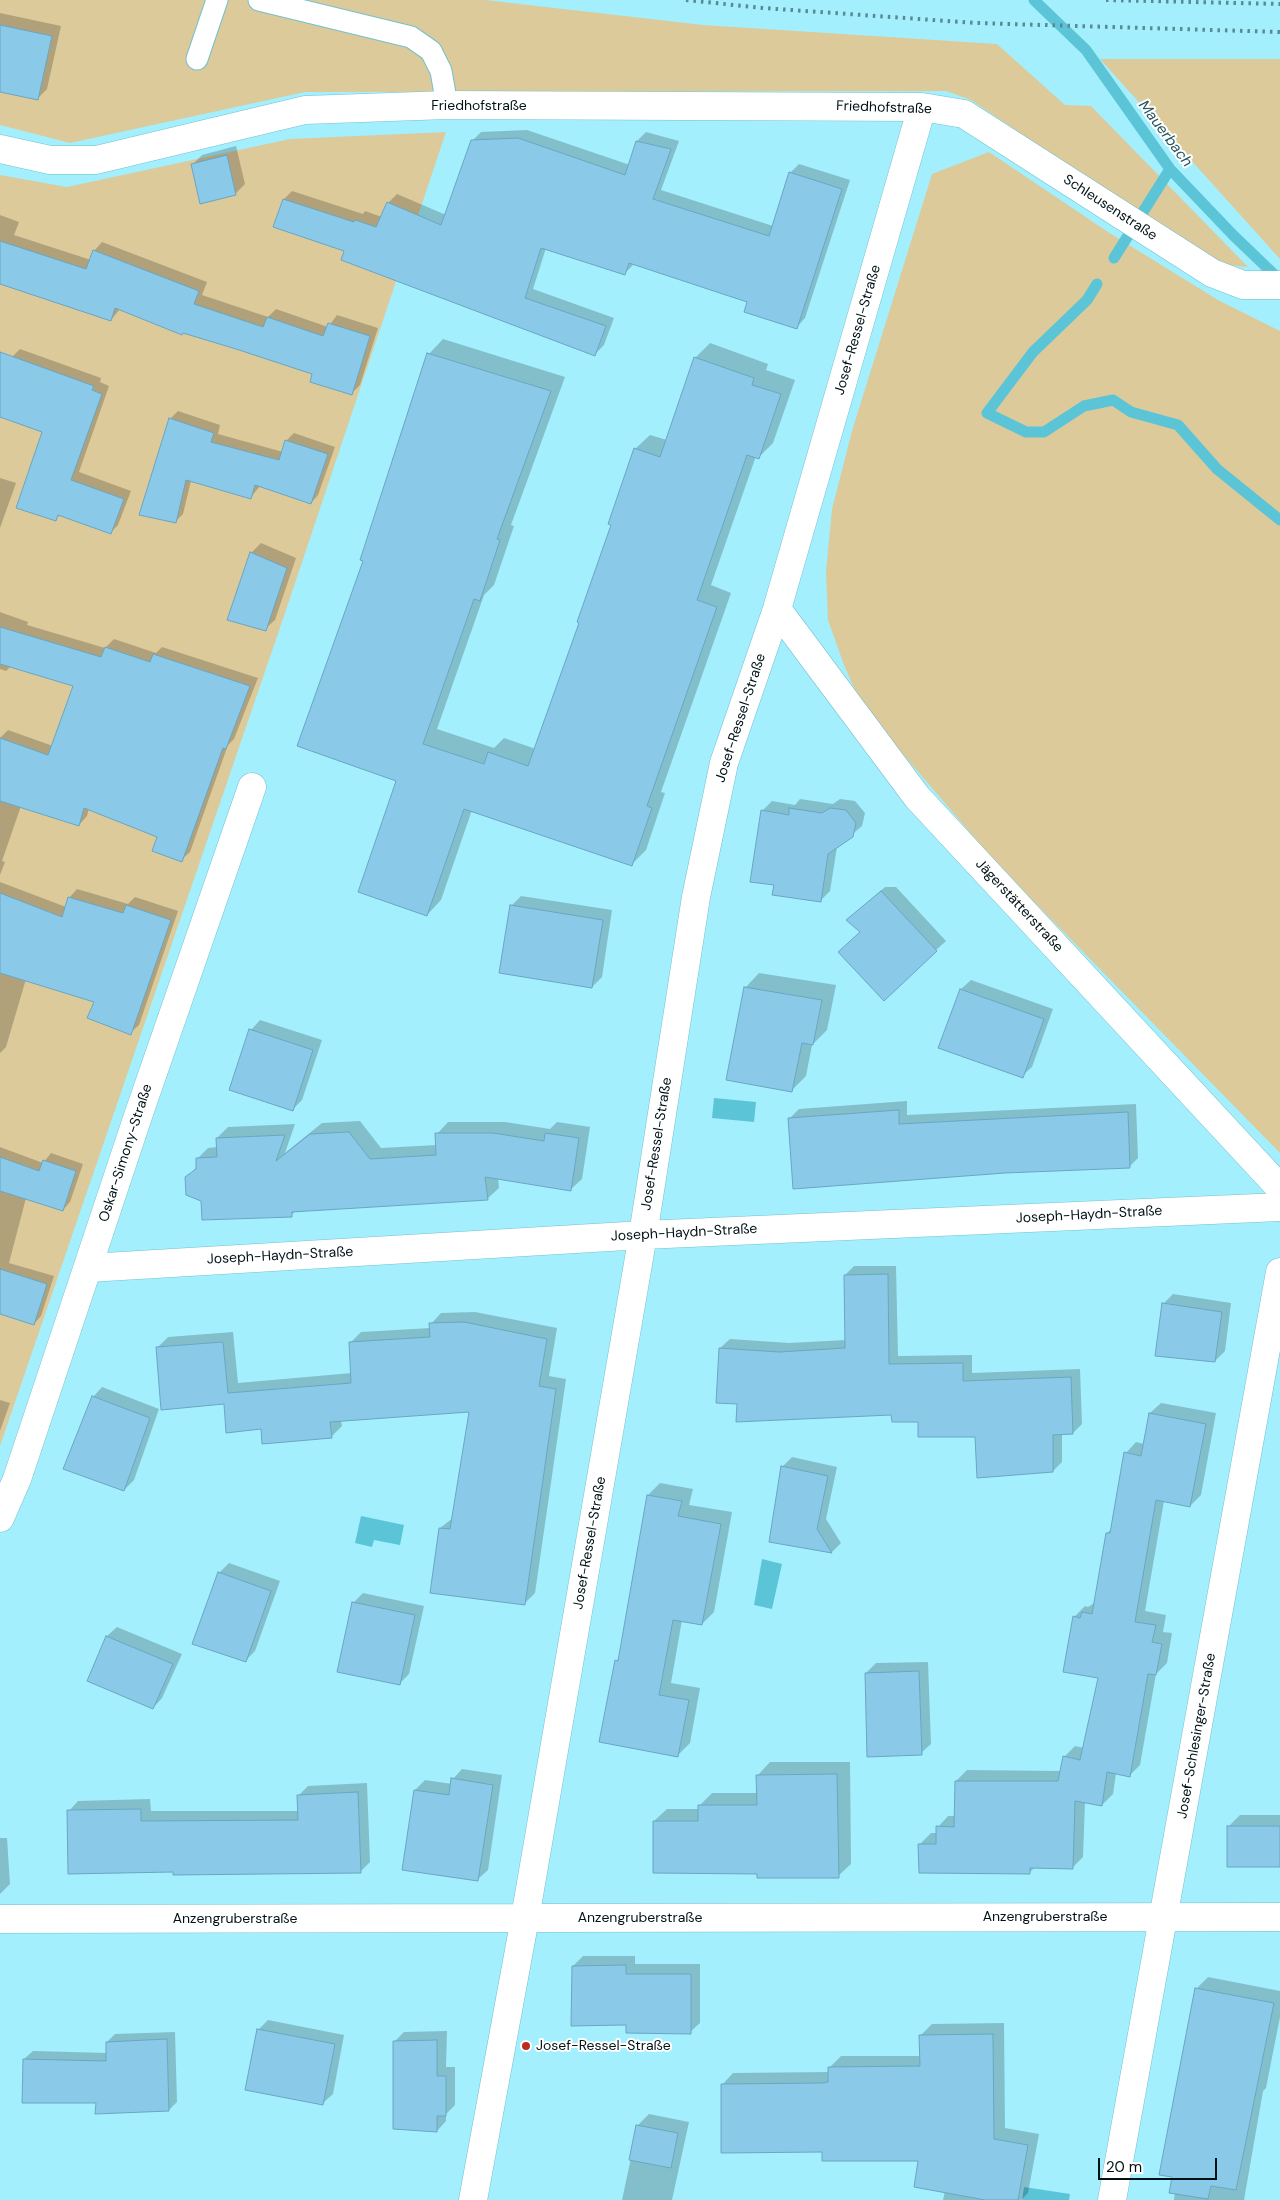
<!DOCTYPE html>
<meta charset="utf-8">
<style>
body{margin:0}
#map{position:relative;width:1280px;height:2200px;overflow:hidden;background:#a3effd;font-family:"DM Sans",sans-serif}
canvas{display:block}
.scale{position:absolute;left:1098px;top:2158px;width:119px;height:22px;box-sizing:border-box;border:2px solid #001216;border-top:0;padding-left:6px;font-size:15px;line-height:18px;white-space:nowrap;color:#001216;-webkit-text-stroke:4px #fff;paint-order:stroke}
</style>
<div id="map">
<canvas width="1280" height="2200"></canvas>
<div class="scale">20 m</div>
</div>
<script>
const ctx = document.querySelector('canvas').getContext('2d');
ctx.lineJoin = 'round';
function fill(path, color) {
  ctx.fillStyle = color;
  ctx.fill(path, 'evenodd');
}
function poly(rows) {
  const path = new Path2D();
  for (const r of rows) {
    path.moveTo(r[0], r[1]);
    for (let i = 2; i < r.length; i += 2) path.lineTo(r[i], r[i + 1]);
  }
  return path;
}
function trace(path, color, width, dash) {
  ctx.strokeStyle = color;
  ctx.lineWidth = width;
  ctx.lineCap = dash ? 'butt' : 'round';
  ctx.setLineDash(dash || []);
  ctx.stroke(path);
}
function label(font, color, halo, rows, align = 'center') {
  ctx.font = font + ' "DM Sans",sans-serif';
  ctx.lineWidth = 4;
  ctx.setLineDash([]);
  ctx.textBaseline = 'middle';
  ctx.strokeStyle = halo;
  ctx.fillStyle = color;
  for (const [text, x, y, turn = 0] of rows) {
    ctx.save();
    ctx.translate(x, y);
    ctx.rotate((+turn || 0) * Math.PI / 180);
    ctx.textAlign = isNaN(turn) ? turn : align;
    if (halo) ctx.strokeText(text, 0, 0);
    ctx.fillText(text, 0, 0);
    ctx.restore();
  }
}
const green = poly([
 [0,0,485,0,703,25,997,44,1065,105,1091,106,1248,267,1215,264,971,100,946,91,305,92,70,143,0,125],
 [1100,59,1280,59,1280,259],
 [446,132,285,613,0,1446,0,175,67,187,290,139],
 [989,152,1108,232,1218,300,1280,331,1280,1153,996,863,862,706,844,665,828,620,826,572,832,509,852,431,932,174]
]);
const water = poly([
 [714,1098,756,1102,754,1122,712,1118],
 [361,1516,404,1525,400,1545,374,1540,372,1547,355,1543],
 [762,1559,782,1564,772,1609,754,1605],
 [1024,2187,1070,2194,1069,2200,1022,2200]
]);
const shadow = poly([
 [0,13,61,26,47,89,37,99,0,91],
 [527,130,630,165,637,141,646,132,679,141,661,190,773,226,790,173,799,164,850,180,805,318,797,327,749,301,634,264,625,273,546,248,533,289,614,318,604,345,595,354,346,250,284,199,292,191,363,214,365,211,382,217,388,203,397,194,446,215,472,141,481,132],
 [236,146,245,184,236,193,192,165,202,155],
 [0,215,19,222,14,235,91,260,94,251,102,242,207,282,202,295,268,317,276,309,328,327,337,315,378,328,360,385,352,393,313,374,120,309,111,320,0,278],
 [443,339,565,377,511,525,514,526,494,585,484,595,437,729,494,748,504,738,536,749,580,622,635,449,650,435,667,440,695,358,710,343,768,364,766,370,795,380,773,443,759,457,756,456,711,585,731,593,661,792,665,793,646,850,632,864,472,810,441,900,427,915,398,781,364,561,429,354],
 [20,349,101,378,100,382,109,386,79,472,131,491,118,525,111,532,60,515,55,519,43,432,0,416,0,352,12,357],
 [178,411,220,425,218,434,283,452,286,441,294,433,335,447,318,495,311,503,260,486,251,497,191,481,183,514,175,522,170,419],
 [0,478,16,483,0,528],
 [261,543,296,558,275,620,265,629,251,553],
 [0,612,28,622,27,625,105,648,114,639,156,653,162,647,258,678,234,739,228,745,190,852,181,860,158,837,89,808,87,816,79,825,21,806,2,861,5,862,0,875,0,738,8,730,53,746,75,685,11,666,6,671,0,669],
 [800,799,833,804,840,799,855,801,865,813,862,826,837,847,830,891,820,901,775,884,762,811,772,801,795,805],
 [0,882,66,907,69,898,77,889,128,904,135,897,178,911,139,1025,130,1033,96,1001,26,979,6,1047,0,1053],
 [885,887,896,887,946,941,936,950,861,932,847,920],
 [521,896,612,910,602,977,592,987,512,905],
 [759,973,836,985,827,1030,812,1045,806,1076,791,1091,745,988],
 [971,980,1053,1009,1032,1067,1022,1076,940,1047,961,989],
 [260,1020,322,1040,302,1100,292,1110,251,1030],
 [907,1101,907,1115,1136,1104,1138,1158,1129,1167,790,1118,799,1109],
 [360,1121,381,1148,437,1145,437,1134,448,1122,505,1122,550,1129,557,1122,590,1127,582,1179,570,1190,498,1178,499,1188,487,1199,296,1211,291,1215,202,1201,186,1178,197,1167,197,1159,208,1148,217,1147,217,1138,228,1127,295,1124,285,1153,322,1123],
 [0,1147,43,1163,51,1153,83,1164,70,1202,63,1210,26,1198,9,1263,54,1276,41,1316,34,1324,0,1313],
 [854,1266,896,1266,898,1356,972,1355,972,1373,1080,1369,1082,1424,1073,1433,1062,1433,1062,1462,1053,1471,977,1435,892,1414,739,1403,720,1348,730,1339,789,1343,846,1340,845,1275],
 [1173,1294,1231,1303,1225,1351,1215,1361,1163,1304],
 [475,1312,557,1328,549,1376,566,1379,535,1593,524,1604,440,1528,453,1518,470,1411,341,1420,342,1426,331,1437,262,1428,225,1403,157,1348,168,1337,233,1332,238,1383,352,1373,350,1343,361,1332,431,1328,431,1324,441,1313],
 [102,1387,159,1409,134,1480,124,1490,93,1397],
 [0,1400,10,1403,0,1431],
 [1161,1403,1216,1413,1201,1495,1190,1506,1164,1501,1145,1611,1166,1615,1163,1632,1172,1633,1167,1663,1156,1674,1140,1765,1129,1776,1116,1773,1113,1794,1102,1805,1085,1802,1083,1857,1072,1868,1035,1867,1029,1873,920,1844,931,1833,938,1833,938,1827,948,1816,956,1816,956,1781,967,1770,1061,1771,1064,1757,1075,1746,1084,1748,1099,1677,1074,1617,1085,1606,1088,1607,1096,1602,1107,1533,1112,1529,1126,1453,1136,1442,1144,1444,1150,1413],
 [792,1457,837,1467,826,1519,841,1543,832,1552,770,1541,782,1467],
 [660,1483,693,1489,689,1505,732,1512,714,1612,702,1624,682,1620,671,1683,700,1688,690,1743,678,1755,616,1661,620,1657,648,1495],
 [229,1563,280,1581,255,1651,245,1661,219,1573],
 [363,1593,424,1606,409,1674,399,1684,353,1603],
 [117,1627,182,1654,162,1698,153,1708,88,1680,107,1636],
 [928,1662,931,1744,921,1753,866,1673,876,1663],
 [770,1762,850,1762,851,1864,838,1876,759,1873,654,1821,667,1809,699,1809,699,1806,712,1793,758,1793,758,1775],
 [462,1769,502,1775,488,1870,478,1879,415,1790,425,1780,452,1784,453,1779],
 [367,1783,370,1862,360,1872,174,1871,69,1811,78,1801,150,1799,151,1811,299,1811,298,1796,308,1786],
 [1240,1815,1280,1815,1280,1866,1228,1827],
 [0,1838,7,1838,10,1884,0,1894],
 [583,1956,635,1956,635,1964,700,1964,700,2023,690,2032,627,2024,573,1966],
 [1208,1977,1280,1991,1280,2017,1266,2088,1263,2091,1244,2200,1174,2200,1196,1989],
 [268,2020,344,2035,333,2094,323,2103,258,2030],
 [1004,2023,1005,2128,1039,2134,1028,2193,1021,2200,943,2200,945,2191,920,2160,823,2150,722,2085,733,2073,830,2072,830,2067,841,2056,921,2056,921,2035,932,2024],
 [447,2031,446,2067,455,2067,455,2105,446,2114,446,2121,437,2131,394,2042,404,2032],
 [175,2032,177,2102,169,2110,97,2102,24,2059,33,2051,107,2053,107,2042,115,2034],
 [649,2114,689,2122,672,2200,622,2200,638,2125]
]);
const stream = poly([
 [1034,0,1086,50,1170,169,1233,235,1280,280],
 [1114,258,1170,169],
 [1097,284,1087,300,1033,352,987,413,1026,432,1044,432,1084,406,1113,400,1131,412,1178,425,1217,469,1280,520]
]);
const building = poly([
 [0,25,52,36,38,100,0,92,0,25],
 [518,138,625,175,636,141,671,149,653,199,769,236,789,172,842,189,797,329,744,312,747,302,629,263,625,275,541,248,525,298,606,326,595,356,341,260,344,251,273,227,283,199,354,222,355,220,376,227,387,202,441,225,471,140,518,138],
 [227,155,236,195,200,204,191,164,227,155],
 [0,241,86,269,93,250,199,291,194,304,263,327,267,317,323,336,328,323,370,336,352,395,310,382,312,374,236,349,183,333,182,335,115,308,111,321,0,284,0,241],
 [0,352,94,386,92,390,102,394,71,480,124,499,111,534,58,515,56,521,16,508,42,432,0,417,0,352],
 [427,353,551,391,497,539,500,540,480,601,474,599,423,744,484,764,488,752,528,766,579,623,577,622,611,525,608,524,634,448,660,457,694,357,754,378,752,385,781,394,759,459,747,455,697,600,717,607,647,806,652,808,632,866,464,809,427,916,358,892,396,781,297,746,363,561,360,560,427,353],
 [169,418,214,433,211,442,279,460,285,440,328,454,311,504,255,485,251,499,186,480,176,523,139,515,169,418],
 [250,552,287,568,266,631,227,620,250,552],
 [0,627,101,657,105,647,150,662,153,654,250,686,226,749,223,748,182,862,152,851,157,837,84,808,79,826,0,801,0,738,48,755,73,686,0,664,0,627],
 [789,808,822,813,830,808,846,810,856,823,853,837,828,854,821,902,772,895,774,885,750,882,761,810,789,815,789,808],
 [881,891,937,951,884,1001,838,952,860,932,846,920,881,891],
 [0,893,62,917,68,897,123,913,126,905,171,920,131,1035,87,1018,94,1002,0,973,0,893],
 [510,905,603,920,592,988,499,973,510,905],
 [744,987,822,1000,813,1045,802,1043,792,1092,726,1080,744,987],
 [960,989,1044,1019,1023,1078,938,1048,960,989],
 [249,1029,313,1050,293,1111,229,1090,249,1029],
 [899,1110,899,1124,1128,1112,1130,1168,1005,1173,793,1189,788,1118,899,1110],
 [349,1132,370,1159,436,1155,435,1133,493,1133,544,1141,545,1133,579,1138,571,1191,485,1177,488,1200,292,1212,292,1217,202,1220,201,1201,186,1195,185,1177,196,1169,196,1158,217,1157,216,1138,285,1135,276,1161,310,1134,349,1132],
 [0,1157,39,1171,43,1160,76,1171,63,1211,0,1191,0,1157],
 [0,1269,47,1284,34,1325,0,1314,0,1269],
 [888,1274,889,1364,963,1363,963,1381,1071,1377,1073,1434,1053,1435,1053,1472,977,1478,975,1437,918,1437,918,1422,892,1422,891,1415,736,1422,737,1404,716,1403,719,1348,779,1352,845,1348,844,1275,888,1274],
 [1162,1303,1222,1312,1215,1362,1155,1356,1162,1303],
 [464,1322,547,1339,539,1386,556,1389,525,1605,430,1593,439,1528,450,1529,469,1412,330,1422,332,1438,262,1444,261,1429,226,1433,224,1404,161,1410,156,1347,223,1342,228,1393,351,1383,349,1342,430,1337,429,1323,464,1322],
 [92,1396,150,1418,124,1491,63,1469,92,1396],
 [1149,1413,1206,1424,1190,1507,1156,1500,1135,1622,1156,1625,1152,1642,1162,1644,1156,1675,1148,1674,1130,1777,1107,1772,1102,1806,1075,1801,1073,1869,1030,1868,1030,1874,919,1873,918,1844,936,1844,936,1826,954,1827,955,1781,1058,1781,1063,1756,1080,1760,1098,1678,1063,1672,1073,1616,1080,1618,1082,1612,1092,1614,1106,1533,1110,1533,1124,1452,1141,1456,1149,1413],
 [781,1466,828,1476,817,1529,832,1553,769,1542,781,1466],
 [647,1495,682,1501,678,1516,721,1524,702,1625,673,1620,659,1695,689,1700,678,1757,599,1742,615,1660,618,1661,647,1495],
 [218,1572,271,1591,246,1662,192,1644,218,1572],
 [352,1602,415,1615,400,1685,337,1672,352,1602],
 [106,1636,173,1664,153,1709,87,1681,106,1636],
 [919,1671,922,1755,867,1757,865,1673,919,1671],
 [837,1774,839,1878,757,1878,757,1874,653,1873,653,1821,698,1821,698,1805,757,1805,756,1775,837,1774],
 [451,1778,493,1785,478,1881,402,1870,414,1790,449,1795,451,1778],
 [358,1792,361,1873,173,1875,173,1872,68,1874,67,1810,141,1809,141,1821,298,1820,297,1795,358,1792],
 [1227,1826,1280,1826,1280,1867,1227,1867,1227,1826],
 [626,1965,626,1974,691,1974,691,2034,626,2033,626,2025,571,2026,572,1966,626,1965],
 [1195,1988,1274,2003,1236,2190,1211,2186,1208,2199,1169,2193,1172,2177,1159,2175,1195,1988],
 [257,2029,335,2044,323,2105,245,2090,257,2029],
 [993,2034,994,2139,1028,2145,1018,2200,985,2200,914,2187,918,2161,822,2161,822,2152,721,2153,721,2084,822,2083,828,2082,828,2067,920,2066,919,2035,993,2034],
 [167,2039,169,2111,95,2114,96,2103,22,2103,23,2059,106,2061,106,2042,167,2039],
 [437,2040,437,2076,446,2076,446,2116,437,2116,437,2132,393,2129,393,2041,437,2040],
 [636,2125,678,2133,671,2168,629,2160,636,2125]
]);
const lane = poly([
 [259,0,411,37,431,51,441,71,447,105],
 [197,59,217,0]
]);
const street = poly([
 [0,149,50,160,96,160,305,110,447,105,922,107,964,114,1212,273,1243,285,1280,285],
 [777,609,917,797,1280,1188],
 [88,1268,643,1235,1280,1207],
 [0,1518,17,1479,138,1116,252,787],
 [0,1919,525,1918,643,1235,696,897,724,763,777,609,922,107],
 [1112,2200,1280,1272]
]);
const secondary = poly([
 [473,2200,525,1918,1280,1917]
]);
const rail = poly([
 [686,0,763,8,976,23,1280,32],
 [1106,0,1280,4]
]);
const markers = [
 [526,2046,5,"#bb2d1f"]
];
const streetNames = [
 ["Friedhofstraße",479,106],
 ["Friedhofstraße",884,108,2],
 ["Schleusenstraße",1110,208,33],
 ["Josef-Ressel-Straße",858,330,-74],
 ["Josef-Ressel-Straße",741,718,-72],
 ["Jägerstätterstraße",1019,906,47],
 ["Josef-Ressel-Straße",657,1144,-81],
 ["Oskar-Simony-Straße",126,1153,-72],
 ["Joseph-Haydn-Straße",1089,1215,-3],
 ["Joseph-Haydn-Straße",684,1233,-3],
 ["Joseph-Haydn-Straße",280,1256,-3],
 ["Josef-Ressel-Straße",590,1543,-80],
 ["Josef-Schlesinger-Straße",1197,1736,-80],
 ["Anzengruberstraße",1045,1917],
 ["Anzengruberstraße",640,1918],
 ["Anzengruberstraße",235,1919]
];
const poiNames = [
 ["Josef-Ressel-Straße",536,2046]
];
const waterNames = [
 ["Mauerbach",1165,134,53]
];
fill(green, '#dcca9a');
fill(water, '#5bc5d7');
fill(shadow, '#0003');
trace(stream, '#5bc5d7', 11);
fill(building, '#8bc9e8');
trace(building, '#68a6c3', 1);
trace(lane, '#74c0cd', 23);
trace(street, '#74c0cd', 29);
trace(secondary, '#74c0cd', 29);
trace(lane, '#fff', 21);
trace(street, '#fff', 28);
trace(secondary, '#fff', 28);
trace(rail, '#598a94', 4, [2.5, 5]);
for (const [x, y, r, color] of markers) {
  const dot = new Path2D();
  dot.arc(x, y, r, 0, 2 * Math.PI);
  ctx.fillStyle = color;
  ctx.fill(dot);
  trace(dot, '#fff', 2);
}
label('14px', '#001216', '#fff', streetNames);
label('14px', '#001216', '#fff', poiNames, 'left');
label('italic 15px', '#28565e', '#fff', waterNames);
</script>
